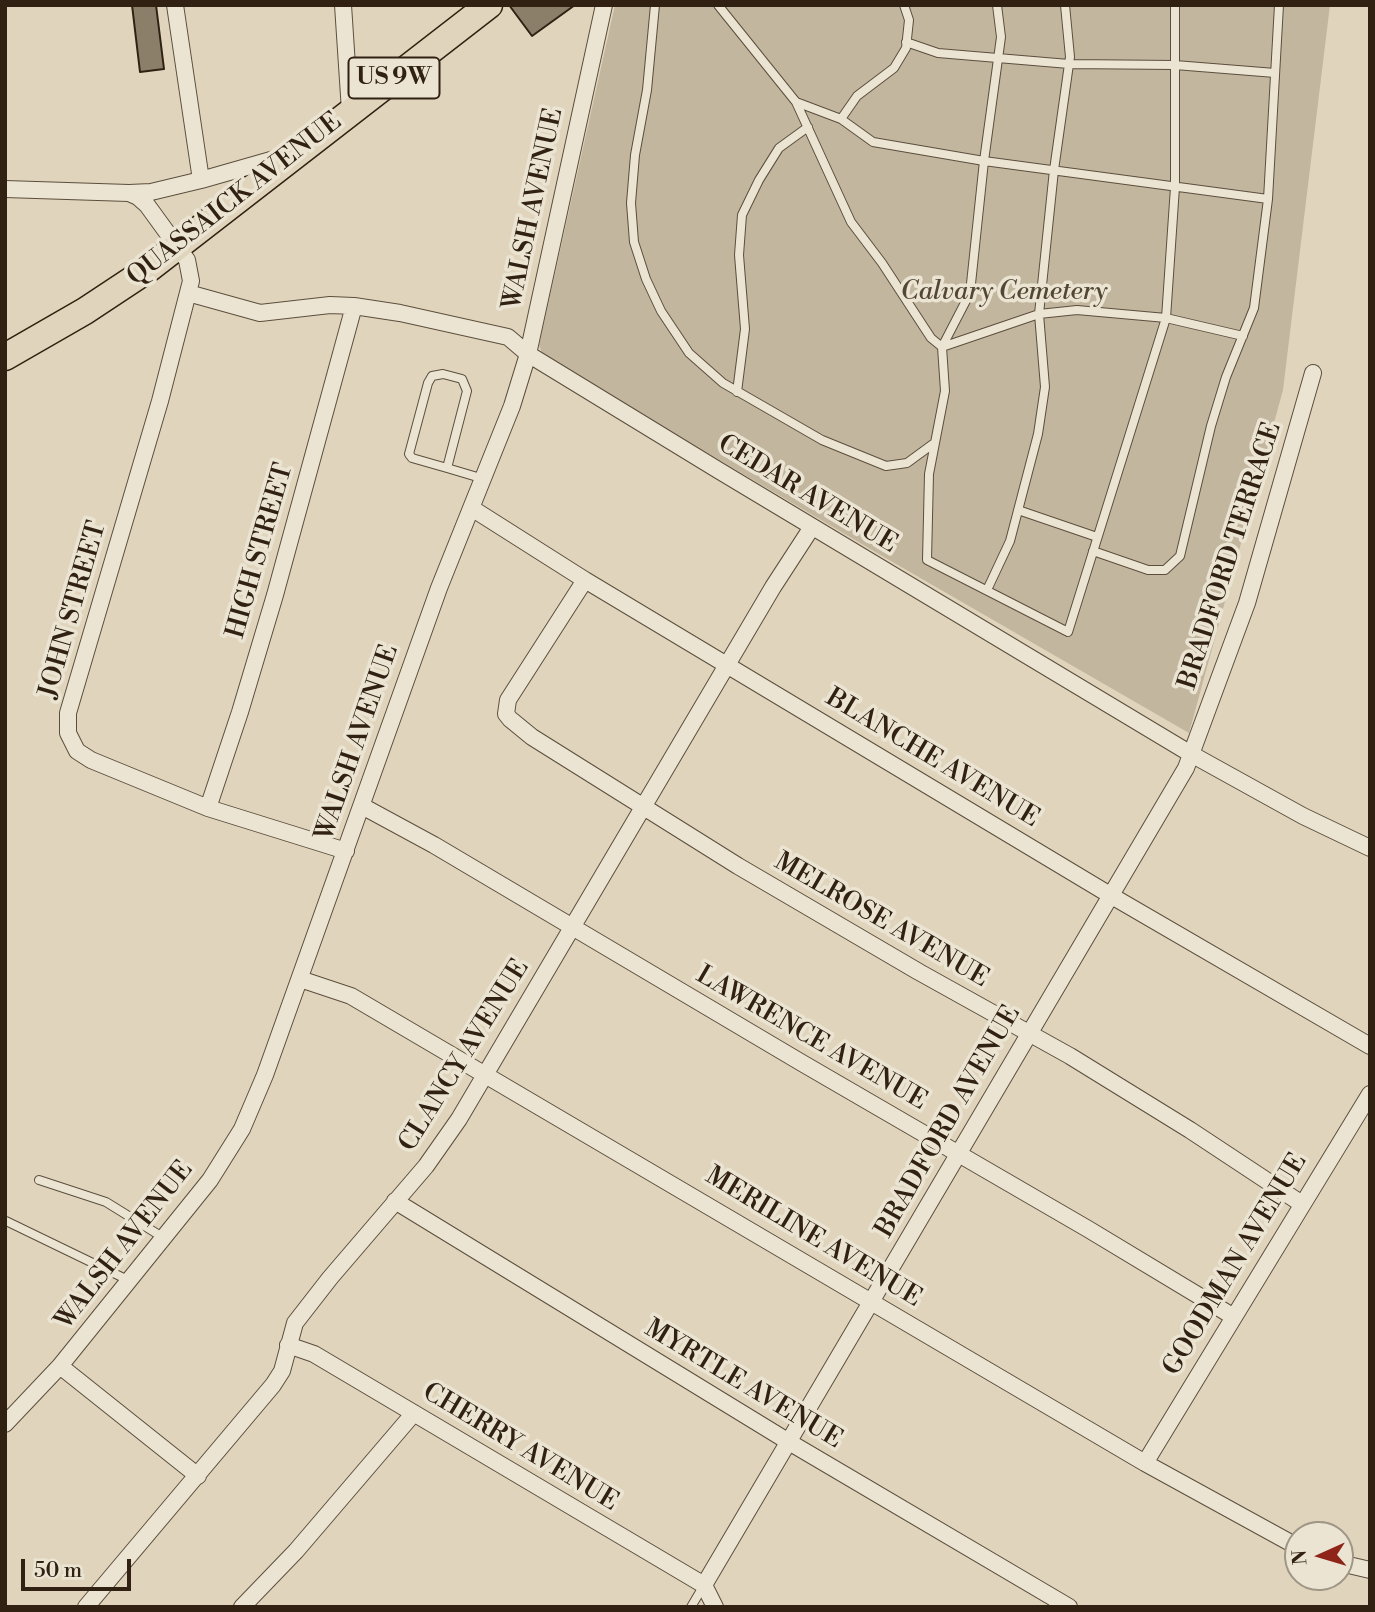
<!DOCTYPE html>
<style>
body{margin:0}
#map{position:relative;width:1375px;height:1612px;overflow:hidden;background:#e0d5bc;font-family:"Libre Bodoni",serif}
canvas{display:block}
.frame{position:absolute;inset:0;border:7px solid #302112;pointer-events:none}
.north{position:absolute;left:1284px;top:1521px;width:70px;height:70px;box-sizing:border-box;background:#ebe4d3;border:2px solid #a09686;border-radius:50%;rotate:266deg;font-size:19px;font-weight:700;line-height:28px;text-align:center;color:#302112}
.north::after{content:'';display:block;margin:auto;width:24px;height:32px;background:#8f2418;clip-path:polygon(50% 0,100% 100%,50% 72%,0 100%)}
.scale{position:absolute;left:21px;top:1559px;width:110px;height:32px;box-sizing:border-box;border:4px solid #302112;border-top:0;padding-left:9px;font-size:21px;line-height:24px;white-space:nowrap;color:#302112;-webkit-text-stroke:5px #ebe4d3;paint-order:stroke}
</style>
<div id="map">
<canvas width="1375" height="1612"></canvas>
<div class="frame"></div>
<div class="north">N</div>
<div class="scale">50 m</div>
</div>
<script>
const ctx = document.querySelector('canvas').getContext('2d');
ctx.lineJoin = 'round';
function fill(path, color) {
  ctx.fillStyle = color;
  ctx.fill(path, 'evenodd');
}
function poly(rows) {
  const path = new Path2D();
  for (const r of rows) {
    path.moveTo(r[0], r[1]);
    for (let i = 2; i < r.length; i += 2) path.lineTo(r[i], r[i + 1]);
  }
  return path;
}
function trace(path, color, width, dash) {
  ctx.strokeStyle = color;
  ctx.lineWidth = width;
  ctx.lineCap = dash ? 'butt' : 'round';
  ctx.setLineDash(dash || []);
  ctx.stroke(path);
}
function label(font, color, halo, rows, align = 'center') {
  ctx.font = font + ' "Libre Bodoni",serif';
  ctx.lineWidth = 7;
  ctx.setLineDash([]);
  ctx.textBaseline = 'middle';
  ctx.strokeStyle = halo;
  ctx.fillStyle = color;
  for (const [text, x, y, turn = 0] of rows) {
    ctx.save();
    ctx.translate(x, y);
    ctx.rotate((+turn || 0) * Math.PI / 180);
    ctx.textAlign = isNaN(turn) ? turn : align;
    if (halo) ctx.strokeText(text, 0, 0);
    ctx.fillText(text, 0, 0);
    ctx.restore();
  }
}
const green = poly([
 [615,5,1330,5,1283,390,1189,733,877,553,543,356,539,345]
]);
const building = poly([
 [132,5,156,5,164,69,140,72,132,5],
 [509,5,575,5,532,36,509,5]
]);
const service = poly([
 [655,5,647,90,635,155,631,203,634,242,646,279,661,311,689,353,723,383,822,440,886,466,907,463,933,444],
 [718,5,796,102,841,119,873,142,984,161,1268,199],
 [906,42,938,53,1069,64,1175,65,1275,73],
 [796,102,851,222,882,263,931,338,942,347,945,391,929,474,927,560,1068,632,1166,318,1175,187,1175,5],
 [841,119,857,96,894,68,906,48,909,20,904,5],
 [942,347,970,293,984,161,1001,37,997,5],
 [942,347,1039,314,1077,310,1166,318,1243,336],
 [737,392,745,329,739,255,742,215,759,180,779,148,808,127],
 [447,468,467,391,462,379,443,374,432,376,428,383,409,454,412,458,447,468,484,479],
 [1018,510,1097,537],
 [1093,551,1148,570,1165,570,1180,556,1211,426,1226,377,1254,308,1268,199,1279,5],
 [987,590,1010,541,1038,434,1045,387,1039,314,1054,170,1070,57,1065,5],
 [39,1180,106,1202,164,1238],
 [6,1221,130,1281],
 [691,1607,704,1585]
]);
const minor = poly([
 [175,5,201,180],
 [343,5,350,111],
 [5,189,129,193,151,192,201,180,285,156],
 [129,193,138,197,147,205,187,260,191,281,160,401,68,713,68,733,77,751,91,760,208,808,346,851],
 [188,293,260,313,330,305,354,306,400,313,508,337,528,354,718,470,1191,754,1303,816,1370,848],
 [473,509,585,580,1110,895,1370,1046],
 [585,580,508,700,506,714,510,719,532,737,738,866,919,972,1070,1056,1190,1130,1302,1204],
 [362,806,434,845,802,1063,1088,1229,1234,1317],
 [208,808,240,712,275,595,354,306],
 [300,979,351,996,1145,1463,1298,1547],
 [395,1201,789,1442,1069,1607],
 [288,1345,314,1354,704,1585,715,1607],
 [60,1366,198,1476],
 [5,1424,60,1366,210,1180,242,1129,265,1075,439,588,512,406,528,354,604,5],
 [1145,1463,1370,1094],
 [1340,1563,1370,1570],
 [704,1585,1186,768,1247,603,1313,373],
 [86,1607,273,1385,282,1371,295,1323,330,1278,426,1166,459,1119,773,587,812,527],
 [242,1607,296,1551,414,1413]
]);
const trunk = poly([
 [5,357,85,311,147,270,489,5]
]);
const shields = [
 [394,78,91]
];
const shieldNames = [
 ["US 9W",394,78]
];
const streetNames = [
 ["QUASSAICK AVENUE",235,200,-38],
 ["WALSH AVENUE",534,209,-78],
 ["CEDAR AVENUE",807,495,31],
 ["HIGH STREET",261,551,-74],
 ["BRADFORD TERRACE",1231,556,-72],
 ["JOHN STREET",74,610,-74],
 ["WALSH AVENUE",358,743,-71],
 ["BLANCHE AVENUE",932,759,31],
 ["MELROSE AVENUE",881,921,30],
 ["LAWRENCE AVENUE",811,1039,30],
 ["CLANCY AVENUE",465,1056,-58],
 ["BRADFORD AVENUE",949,1122,-60],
 ["MERILINE AVENUE",813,1238,31],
 ["WALSH AVENUE",125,1246,-52],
 ["GOODMAN AVENUE",1236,1265,-59],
 ["MYRTLE AVENUE",743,1385,31],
 ["CHERRY AVENUE",520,1448,31]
];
const parkNames = [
 ["Calvary Cemetery",1004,293]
];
fill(green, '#c2b69f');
fill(building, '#8c7f6a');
trace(building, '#302112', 2);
trace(service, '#5c4e3c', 10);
trace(minor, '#5c4e3c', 18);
trace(trunk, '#302112', 29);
trace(service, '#ebe4d3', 8);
trace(minor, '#ebe4d3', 16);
trace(trunk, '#e0d5bc', 26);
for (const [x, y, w] of shields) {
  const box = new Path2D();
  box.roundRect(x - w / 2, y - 20.5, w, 41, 5);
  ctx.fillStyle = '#ebe4d3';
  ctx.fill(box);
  trace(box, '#302112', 2);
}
label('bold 24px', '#302112', null, shieldNames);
label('26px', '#302112', '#ebe4d3', streetNames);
label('italic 26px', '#544635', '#ebe4d3', parkNames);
</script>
